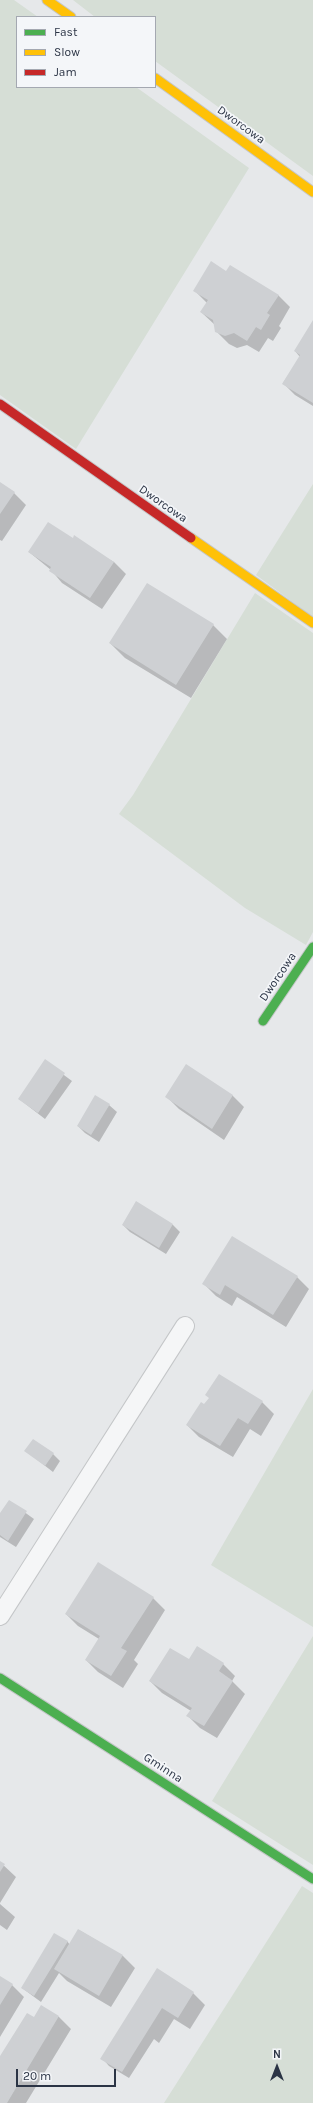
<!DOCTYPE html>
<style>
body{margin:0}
#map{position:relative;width:313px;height:2103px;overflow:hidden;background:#e6e8ea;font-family:Karla,sans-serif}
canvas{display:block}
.legend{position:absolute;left:16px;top:16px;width:140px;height:72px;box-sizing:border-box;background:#f4f6f9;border:1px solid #a4a8b1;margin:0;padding:5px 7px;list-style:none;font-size:12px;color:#2b3445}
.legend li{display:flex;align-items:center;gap:8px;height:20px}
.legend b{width:20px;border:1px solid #a4a8b1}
.north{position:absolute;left:257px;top:2047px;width:40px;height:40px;-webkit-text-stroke:3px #f4f6f9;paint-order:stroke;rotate:0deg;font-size:11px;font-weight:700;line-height:16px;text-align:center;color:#2b3445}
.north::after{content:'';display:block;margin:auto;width:14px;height:18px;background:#2b3445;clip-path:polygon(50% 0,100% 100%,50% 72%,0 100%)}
.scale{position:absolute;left:16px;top:2069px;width:100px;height:18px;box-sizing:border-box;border:2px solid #2b3445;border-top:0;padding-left:5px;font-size:12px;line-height:14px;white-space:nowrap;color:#2b3445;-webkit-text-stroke:3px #f4f6f9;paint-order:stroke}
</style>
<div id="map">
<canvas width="313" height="2103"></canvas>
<ul class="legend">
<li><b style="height:5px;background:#4caf50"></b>Fast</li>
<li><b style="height:5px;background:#ffc107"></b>Slow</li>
<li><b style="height:5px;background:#c62828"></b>Jam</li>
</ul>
<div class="north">N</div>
<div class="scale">20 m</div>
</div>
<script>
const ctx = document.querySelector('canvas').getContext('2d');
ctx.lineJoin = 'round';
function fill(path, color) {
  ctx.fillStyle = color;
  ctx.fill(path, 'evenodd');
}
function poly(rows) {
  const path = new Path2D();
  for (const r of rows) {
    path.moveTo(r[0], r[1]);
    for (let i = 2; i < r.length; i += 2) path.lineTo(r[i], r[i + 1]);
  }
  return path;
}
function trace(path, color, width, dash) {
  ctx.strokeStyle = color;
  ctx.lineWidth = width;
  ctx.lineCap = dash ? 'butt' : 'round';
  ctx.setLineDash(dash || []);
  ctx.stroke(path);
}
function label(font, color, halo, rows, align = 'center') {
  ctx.font = font + ' Karla,sans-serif';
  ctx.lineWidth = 3.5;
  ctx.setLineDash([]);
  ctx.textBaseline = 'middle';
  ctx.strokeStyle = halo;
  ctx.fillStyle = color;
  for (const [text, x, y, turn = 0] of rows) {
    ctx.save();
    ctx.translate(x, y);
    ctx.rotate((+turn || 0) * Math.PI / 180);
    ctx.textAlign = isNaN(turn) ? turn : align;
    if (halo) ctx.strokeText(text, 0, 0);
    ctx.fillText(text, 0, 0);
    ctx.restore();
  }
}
const green = poly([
 [0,0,14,0,38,17,17,17,17,87,136,87,249,168,76,449,0,395],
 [73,0,313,0,313,176,155,61,155,17,95,17],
 [313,484,313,617,256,575],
 [255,593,313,633,313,932,306,945,245,908,119,814,133,795],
 [313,1389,313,1627,211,1565],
 [313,1636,313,1865,212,1801],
 [302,1886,313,1893,313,2103,164,2103]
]);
const shadow = poly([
 [226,272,278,295,290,307,279,326,281,328,273,341,268,338,259,352,247,345,237,348,229,344,216,331,215,325,201,312,207,303,194,290],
 [313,322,313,406,295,395,283,383,300,357,295,351],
 [0,483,14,493,26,505,2,541,0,540],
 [73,539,114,562,126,574,102,609,62,583,51,570,29,552],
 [213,625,227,639,191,698,125,658,110,643],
 [45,1061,72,1081,45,1119,19,1099],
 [232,1095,244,1107,224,1140,179,1109,167,1097],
 [109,1105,117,1112,99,1142,85,1133,78,1126],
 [137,1203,173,1225,180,1232,166,1254,130,1232,123,1225],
 [297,1277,309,1289,286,1327,237,1297,232,1306,216,1296,204,1284],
 [262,1402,274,1414,261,1436,250,1429,233,1457,199,1437,187,1425,205,1405],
 [26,1451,53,1454,60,1461,53,1472],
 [9,1501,34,1519,16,1547,0,1537,0,1515],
 [98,1564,153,1598,165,1610,134,1660,138,1664,123,1688,98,1672,86,1660,99,1639,78,1626,66,1614],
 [189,1661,223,1664,235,1676,232,1681,245,1694,217,1738,200,1728,188,1716,191,1711,162,1693,150,1681],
 [0,1862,16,1877,0,1903],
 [0,1904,15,1917,7,1930,0,1925],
 [79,1930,123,1956,135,1968,111,2007,67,1981,59,1973,41,2002,22,1988,67,1941,70,1945],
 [157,1970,193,1993,205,2005,190,2029,174,2019,159,2043,154,2039,129,2078,109,2066,102,2058],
 [0,1977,12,1985,24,1997,0,2037],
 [41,2007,59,2017,71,2029,26,2103,0,2103,0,2058,34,2019]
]);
const building = poly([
 [211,261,226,271,230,265,279,295,267,313,270,315,261,330,256,327,247,341,234,333,225,336,215,332,213,320,200,312,208,300,193,291],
 [313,320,313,403,282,384,300,355,294,351],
 [0,482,15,492,0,514],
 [48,522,73,538,74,535,114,562,90,598,49,571,51,567,28,552],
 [147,583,214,624,176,685,109,643],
 [45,1059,65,1073,38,1113,18,1099],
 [186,1064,233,1095,212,1129,165,1097],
 [95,1095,110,1104,91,1135,77,1126],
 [136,1201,173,1224,159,1248,122,1225],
 [232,1236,298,1276,273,1315,225,1285,220,1295,202,1284],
 [219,1374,263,1401,248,1424,238,1418,220,1446,186,1425,201,1402,204,1404,209,1398,205,1395],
 [33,1439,54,1453,45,1466,24,1451],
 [9,1500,27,1511,8,1541,0,1535,0,1513],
 [98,1562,154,1597,121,1648,127,1651,111,1676,85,1660,100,1636,65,1614],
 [197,1646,224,1663,219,1671,233,1681,204,1726,186,1716,192,1708,149,1681,170,1648,189,1659],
 [0,1861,5,1864,0,1872],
 [78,1929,123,1955,99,1996,54,1969],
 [54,1933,68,1941,34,1996,21,1988],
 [157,1968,194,1992,178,2018,162,2008,122,2072,100,2059],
 [0,1976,13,1984,0,2005],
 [41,2005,59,2016,7,2103,0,2103,0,2056,27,2013,34,2017]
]);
const lane = poly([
 [0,1616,185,1326]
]);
const fast = poly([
 [263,1021,313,947],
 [0,1678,313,1879]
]);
const slow = poly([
 [47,0,71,17],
 [155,78,313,192],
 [191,538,313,623]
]);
const jam = poly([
 [0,404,191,538]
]);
const streetNames = [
 ["Dworcowa",241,125,36],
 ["Dworcowa",163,504,35],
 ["Dworcowa",278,977,-56],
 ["Gminna",163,1768,33]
];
fill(green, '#d6ded6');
fill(shadow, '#0003');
fill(building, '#ced0d3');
trace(lane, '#c4c6c8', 20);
trace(fast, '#c4c6c8', 11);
trace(slow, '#c4c6c8', 11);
trace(jam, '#c4c6c8', 11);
trace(lane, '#f5f6f7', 18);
trace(fast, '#4caf50', 9);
trace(slow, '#ffc107', 9);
trace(jam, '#c62828', 9);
label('12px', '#2b3445', '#f4f6f9', streetNames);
</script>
